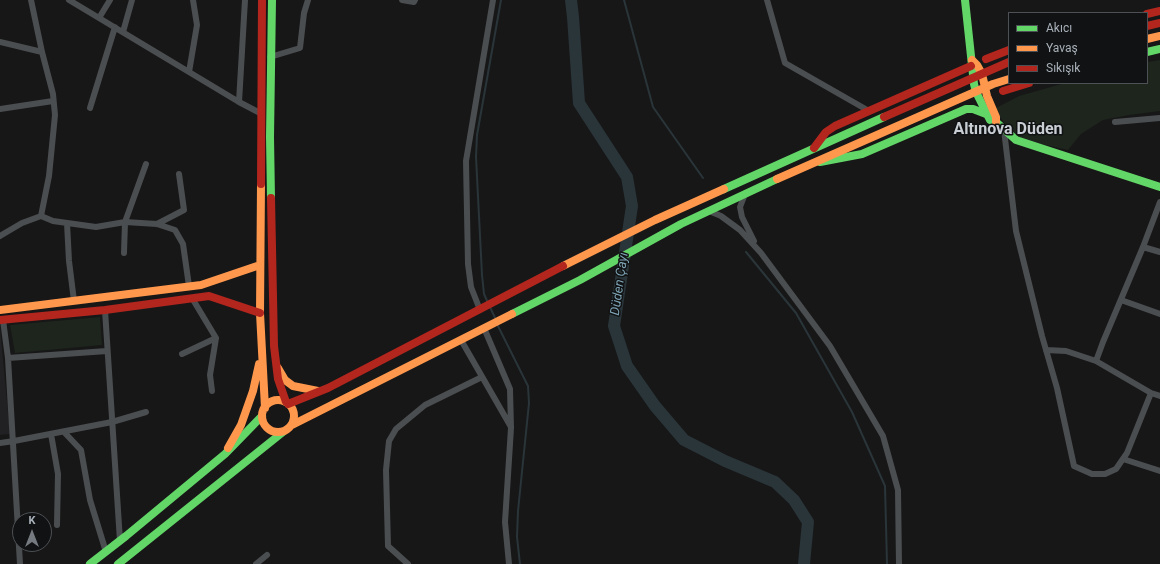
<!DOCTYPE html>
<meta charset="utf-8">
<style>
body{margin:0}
#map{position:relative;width:1160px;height:564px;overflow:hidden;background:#171717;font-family:Roboto,sans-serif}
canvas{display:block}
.legend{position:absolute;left:1008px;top:12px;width:140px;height:72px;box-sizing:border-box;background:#111213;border:1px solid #4d5155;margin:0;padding:5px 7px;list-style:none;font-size:12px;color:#a8b0b9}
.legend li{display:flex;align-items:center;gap:8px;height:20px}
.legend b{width:20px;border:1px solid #4d5155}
.north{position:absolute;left:12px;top:512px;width:40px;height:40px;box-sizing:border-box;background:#111213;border:1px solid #4d5155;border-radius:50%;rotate:0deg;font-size:11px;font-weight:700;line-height:16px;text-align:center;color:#a8b0b9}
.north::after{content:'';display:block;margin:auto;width:14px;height:18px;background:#757a80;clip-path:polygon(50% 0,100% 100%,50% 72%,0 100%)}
</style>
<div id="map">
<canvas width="1160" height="564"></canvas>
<ul class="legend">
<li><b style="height:5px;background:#63d668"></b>Akıcı</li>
<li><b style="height:5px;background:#ff974d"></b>Yavaş</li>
<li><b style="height:5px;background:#b3261e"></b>Sıkışık</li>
</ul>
<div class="north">K</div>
</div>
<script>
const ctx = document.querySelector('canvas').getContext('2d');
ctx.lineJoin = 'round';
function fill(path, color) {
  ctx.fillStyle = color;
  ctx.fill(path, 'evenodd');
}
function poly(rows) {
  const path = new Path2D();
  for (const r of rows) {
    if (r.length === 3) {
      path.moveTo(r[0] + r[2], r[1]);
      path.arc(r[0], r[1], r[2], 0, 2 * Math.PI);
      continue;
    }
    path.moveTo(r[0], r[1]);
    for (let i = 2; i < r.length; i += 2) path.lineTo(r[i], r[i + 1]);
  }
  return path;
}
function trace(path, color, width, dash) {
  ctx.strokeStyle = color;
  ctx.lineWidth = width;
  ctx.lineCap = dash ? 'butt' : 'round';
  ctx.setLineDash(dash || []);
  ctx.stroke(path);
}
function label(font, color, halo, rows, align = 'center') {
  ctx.font = font + ' Roboto,sans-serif';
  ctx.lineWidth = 3;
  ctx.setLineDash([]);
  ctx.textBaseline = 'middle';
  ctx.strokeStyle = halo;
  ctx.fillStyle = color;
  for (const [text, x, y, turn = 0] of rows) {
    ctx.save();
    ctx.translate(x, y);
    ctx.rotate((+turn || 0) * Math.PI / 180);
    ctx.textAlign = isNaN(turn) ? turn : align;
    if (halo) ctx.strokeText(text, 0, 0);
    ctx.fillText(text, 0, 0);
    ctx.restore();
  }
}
const built = poly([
 [0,327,10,434,0,435]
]);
const green = poly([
 [1160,60,1160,111,1129,115,1103,120,1081,134,1068,150,1018,139,998,115,996,108,1019,96,1065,83,1147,83,1147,62],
 [100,317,102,345,15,353,10,325]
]);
const stream = poly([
 [624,0,653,107,703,178],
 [746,252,796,313,852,412,885,486,887,564],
 [488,303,484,294,482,275,476,157,477,135,501,0],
 [490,307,496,320],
 [497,324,528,386,529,403,518,511,517,537,520,564]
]);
const river = poly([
 [571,0,573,17,579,103,627,177,632,206,614,326,627,366,655,406,684,440,725,461,775,482,794,500,808,522,804,564]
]);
const street = poly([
 [69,0,239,102,260,113],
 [402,0,414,2,415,0],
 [767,0,785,63,869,111],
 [99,18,110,0],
 [123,32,132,0],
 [0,42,42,52],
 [270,57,300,48,304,13,308,0],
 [189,72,197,25,193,0],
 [239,102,245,0],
 [90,108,115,27],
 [0,109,53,101],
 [1115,122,1160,118],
 [1004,130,1016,231,1042,336,1057,388,1074,466,1092,474,1105,474,1116,469,1127,453,1151,393],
 [745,194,740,207,742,217,754,241],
 [709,211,721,216,740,230,761,253,830,346,883,436,898,490,899,564],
 [41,216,53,221,96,227,125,222,157,224,175,230,183,244,189,286],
 [67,223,69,261,74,301],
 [157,224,184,210,179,174],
 [0,236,22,223,41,216,49,176,55,115,53,94,42,52,31,0],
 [1143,247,1160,252],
 [124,253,125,222,146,164],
 [192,298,216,338,210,375,212,391],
 [1121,300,1160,314],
 [105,310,120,541],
 [480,310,471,287,468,264,466,161,493,0],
 [3,320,8,358,20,564],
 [484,328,510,389,511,428,505,522,509,564],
 [461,340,511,427],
 [1046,350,1066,351,1096,361,1151,393,1160,396],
 [182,354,216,338],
 [8,358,107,351],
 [1096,361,1103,342,1143,247,1160,202],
 [64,432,81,450,90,500,106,552],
 [51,434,58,474,57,525],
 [0,443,14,441,112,422,146,412],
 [1123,459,1160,471],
 [256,564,267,555],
 [408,564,388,546,386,470,389,441,396,429,425,405,482,377]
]);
const fast = poly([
 [965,0,974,84,976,92,990,120,996,122,1016,140,1160,187],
 [1147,52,1160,49],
 [820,162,862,154,966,109,973,109,986,114],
 [724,189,884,117],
 [271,198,270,137,272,0],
 [512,314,580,280,681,224,777,179],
 [90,564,126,536,225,454,262,416],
 [118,564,283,432]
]);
const slow = poly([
 [1147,39,1160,36],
 [972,60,977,65,982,74,987,96,996,117,996,122],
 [777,179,993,84,1009,79],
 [261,184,260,313,265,408],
 [563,266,655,220,724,189],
 [0,310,201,285,260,265],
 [278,368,285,380,293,386,318,391],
 [278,416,16],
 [292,425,512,314],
 [228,448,241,425,253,391,259,364]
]);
const jam = poly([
 [1147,14,1160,11],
 [1147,26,1160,23],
 [986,59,1009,50],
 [1003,91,1029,83],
 [884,117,1009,62],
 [814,148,826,132,835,126,971,66],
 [261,184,262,0],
 [271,198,274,346,278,379,286,402],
 [0,320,105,310,209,296,260,313],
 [288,404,328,388,563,266]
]);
const waterNames = [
 ["Düden Çayı",620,284,-82]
];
const districtNames = [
 ["Altınova Düden",1008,130]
];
fill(built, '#212123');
fill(green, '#1d251d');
trace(stream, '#2a353a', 2);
trace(river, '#2a353a', 12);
trace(street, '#4b4e50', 6);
trace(fast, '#63d668', 8);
trace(slow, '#ff974d', 8);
trace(jam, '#b3261e', 8);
label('italic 13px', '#7ea4b5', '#111213', waterNames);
label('bold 16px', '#c9ced5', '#111213', districtNames);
</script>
